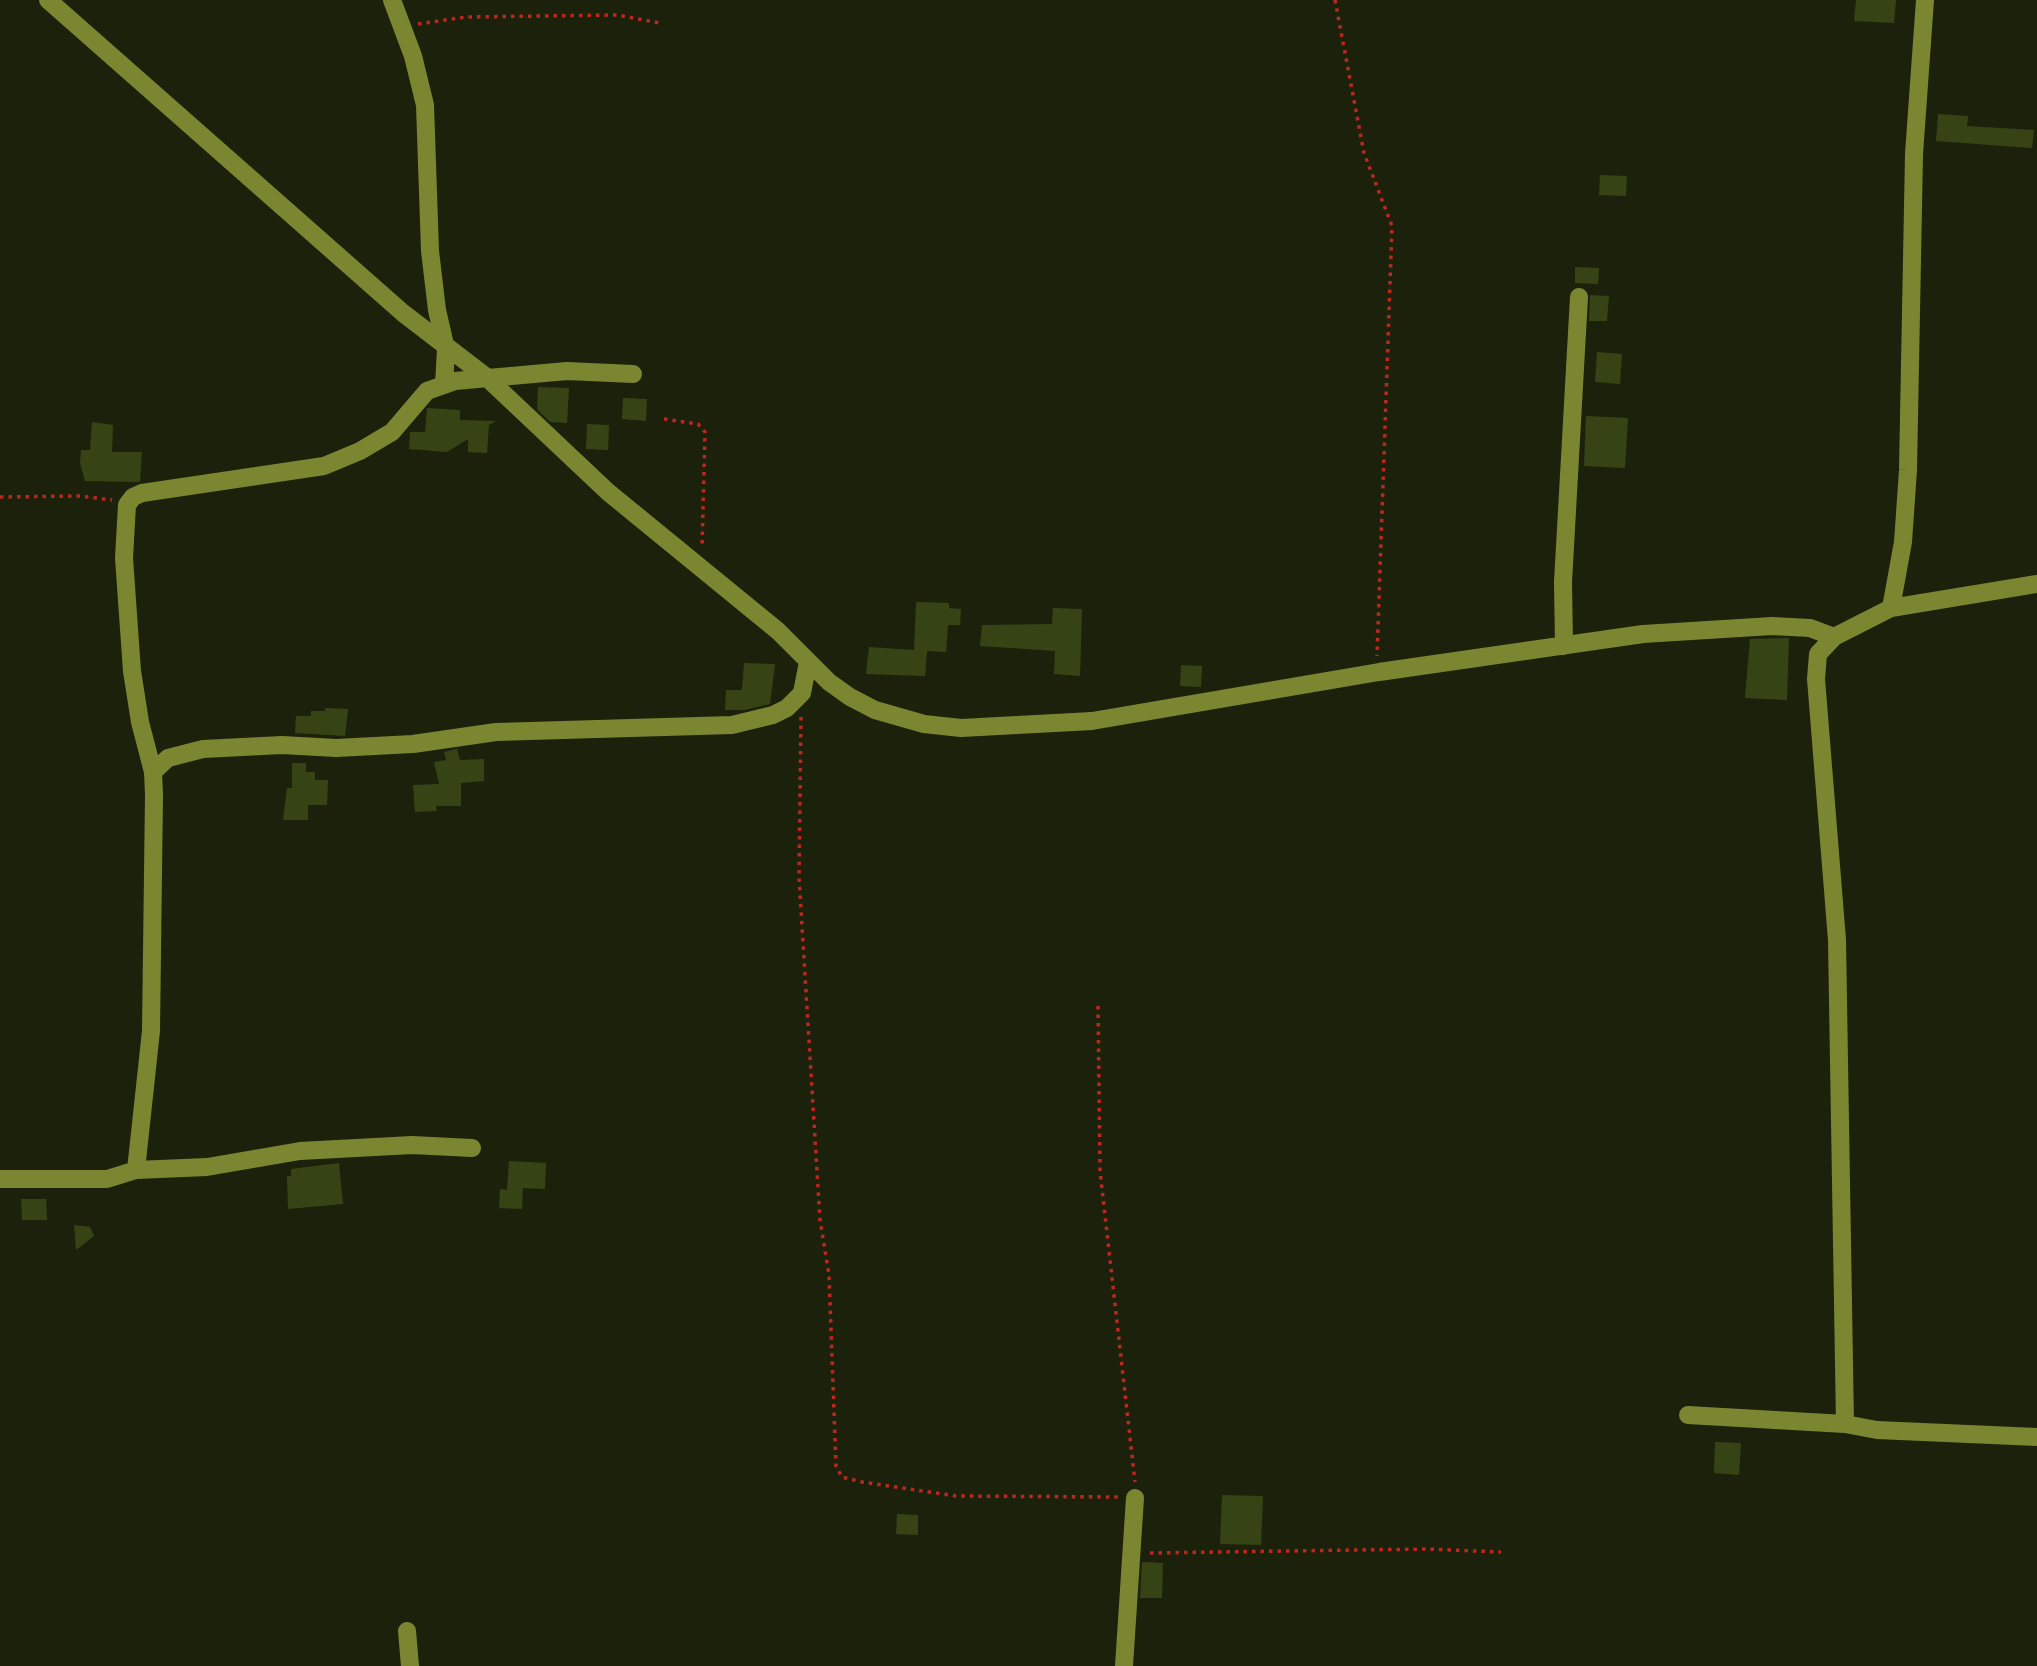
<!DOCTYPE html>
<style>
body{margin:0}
canvas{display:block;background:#1b210b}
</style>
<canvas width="2037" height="1666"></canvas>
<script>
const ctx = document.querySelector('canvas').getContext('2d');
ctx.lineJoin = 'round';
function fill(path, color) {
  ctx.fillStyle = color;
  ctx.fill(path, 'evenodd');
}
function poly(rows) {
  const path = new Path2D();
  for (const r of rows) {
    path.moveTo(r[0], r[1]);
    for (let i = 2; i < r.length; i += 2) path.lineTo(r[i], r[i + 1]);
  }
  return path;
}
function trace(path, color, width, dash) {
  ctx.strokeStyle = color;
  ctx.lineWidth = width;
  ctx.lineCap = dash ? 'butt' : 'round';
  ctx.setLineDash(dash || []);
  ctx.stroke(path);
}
const building = poly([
 [1856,0,1896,0,1894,23,1854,21],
 [1938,114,1968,116,1967,126,2034,130,2032,148,1936,141],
 [1600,175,1627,176,1626,196,1599,195],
 [1575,267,1599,268,1598,284,1575,283],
 [1590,295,1609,296,1607,321,1589,321],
 [1597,352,1622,354,1620,384,1595,382],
 [538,387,569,388,567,423,550,422,537,409],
 [623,398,647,399,646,421,622,419],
 [427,408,460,410,460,420,496,421,489,425,487,453,468,452,468,439,447,452,409,449,410,432,425,432],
 [1586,416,1628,418,1625,468,1584,466],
 [92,422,113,425,112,452,142,452,140,482,85,481,80,463,81,450,90,450],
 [587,424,609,425,608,450,586,449],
 [916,602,949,603,949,608,961,609,960,625,948,625,946,652,927,651,925,676,866,674,869,647,914,650],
 [1053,608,1082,609,1080,676,1054,674,1055,651,980,646,982,625,1052,624],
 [1789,638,1787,700,1745,698,1750,639],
 [744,663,775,664,770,704,744,710,725,710,726,690,742,690],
 [1181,665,1202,666,1201,687,1180,686],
 [325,708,348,709,345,736,295,733,296,716,311,716,311,711,325,711],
 [457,749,460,760,484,759,484,781,461,783,461,806,436,806,437,811,415,812,413,785,439,784,434,762,446,760,444,752],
 [292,763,306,763,306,772,315,772,315,780,328,780,327,805,308,805,308,820,283,820,287,788,292,788],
 [509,1161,546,1163,545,1189,523,1188,522,1209,499,1208,500,1189,507,1190],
 [339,1163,343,1204,288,1209,287,1176,291,1176,291,1169],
 [21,1199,46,1199,47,1220,22,1220],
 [74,1225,90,1227,94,1236,76,1250],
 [1715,1442,1741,1443,1739,1475,1714,1473],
 [1222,1495,1263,1496,1261,1545,1220,1544],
 [897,1514,918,1515,918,1535,896,1534],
 [1142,1562,1163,1563,1162,1598,1140,1598]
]);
const path = poly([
 [1335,0,1364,153,1392,226,1377,656],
 [418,24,466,17,617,15,660,23],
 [664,419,698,424,705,432,702,548],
 [0,497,80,496,112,500],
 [801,717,799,877,820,1220,829,1275,836,1466,842,1477,862,1482,956,1496,1119,1497],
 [1098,1006,1100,1171,1135,1482],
 [1150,1553,1426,1549,1501,1552]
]);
const minor = poly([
 [48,0,403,313,485,376,608,492,778,631,829,682,850,697,875,710,924,724,961,728,1092,721,1379,672,1643,634,1772,626,1810,628,1834,637],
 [392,0,413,56,425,105,430,251,437,310,446,349,444,385],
 [1891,608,1903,542,1908,470,1914,154,1925,0],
 [1564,646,1563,582,1579,297],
 [153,772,168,758,203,749,282,745,336,748,413,744,496,732,732,725,773,715,787,708,802,693,808,662],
 [136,1170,151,1031,154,795,153,772,140,722,132,671,124,558,127,505,133,497,142,493,324,466,360,451,392,432,427,391,455,381,567,371,633,374],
 [0,1179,107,1179,136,1170,207,1167,300,1151,412,1145,472,1148],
 [1688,1415,1845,1424,1877,1430,2037,1437],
 [1845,1424,1837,940,1816,679,1818,654,1834,637,1891,608,2037,584],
 [407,1631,410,1666],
 [1124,1666,1135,1498]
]);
fill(building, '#364415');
trace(path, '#bd2720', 3.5, [3.5, 5]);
trace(minor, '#7a8630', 18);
</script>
